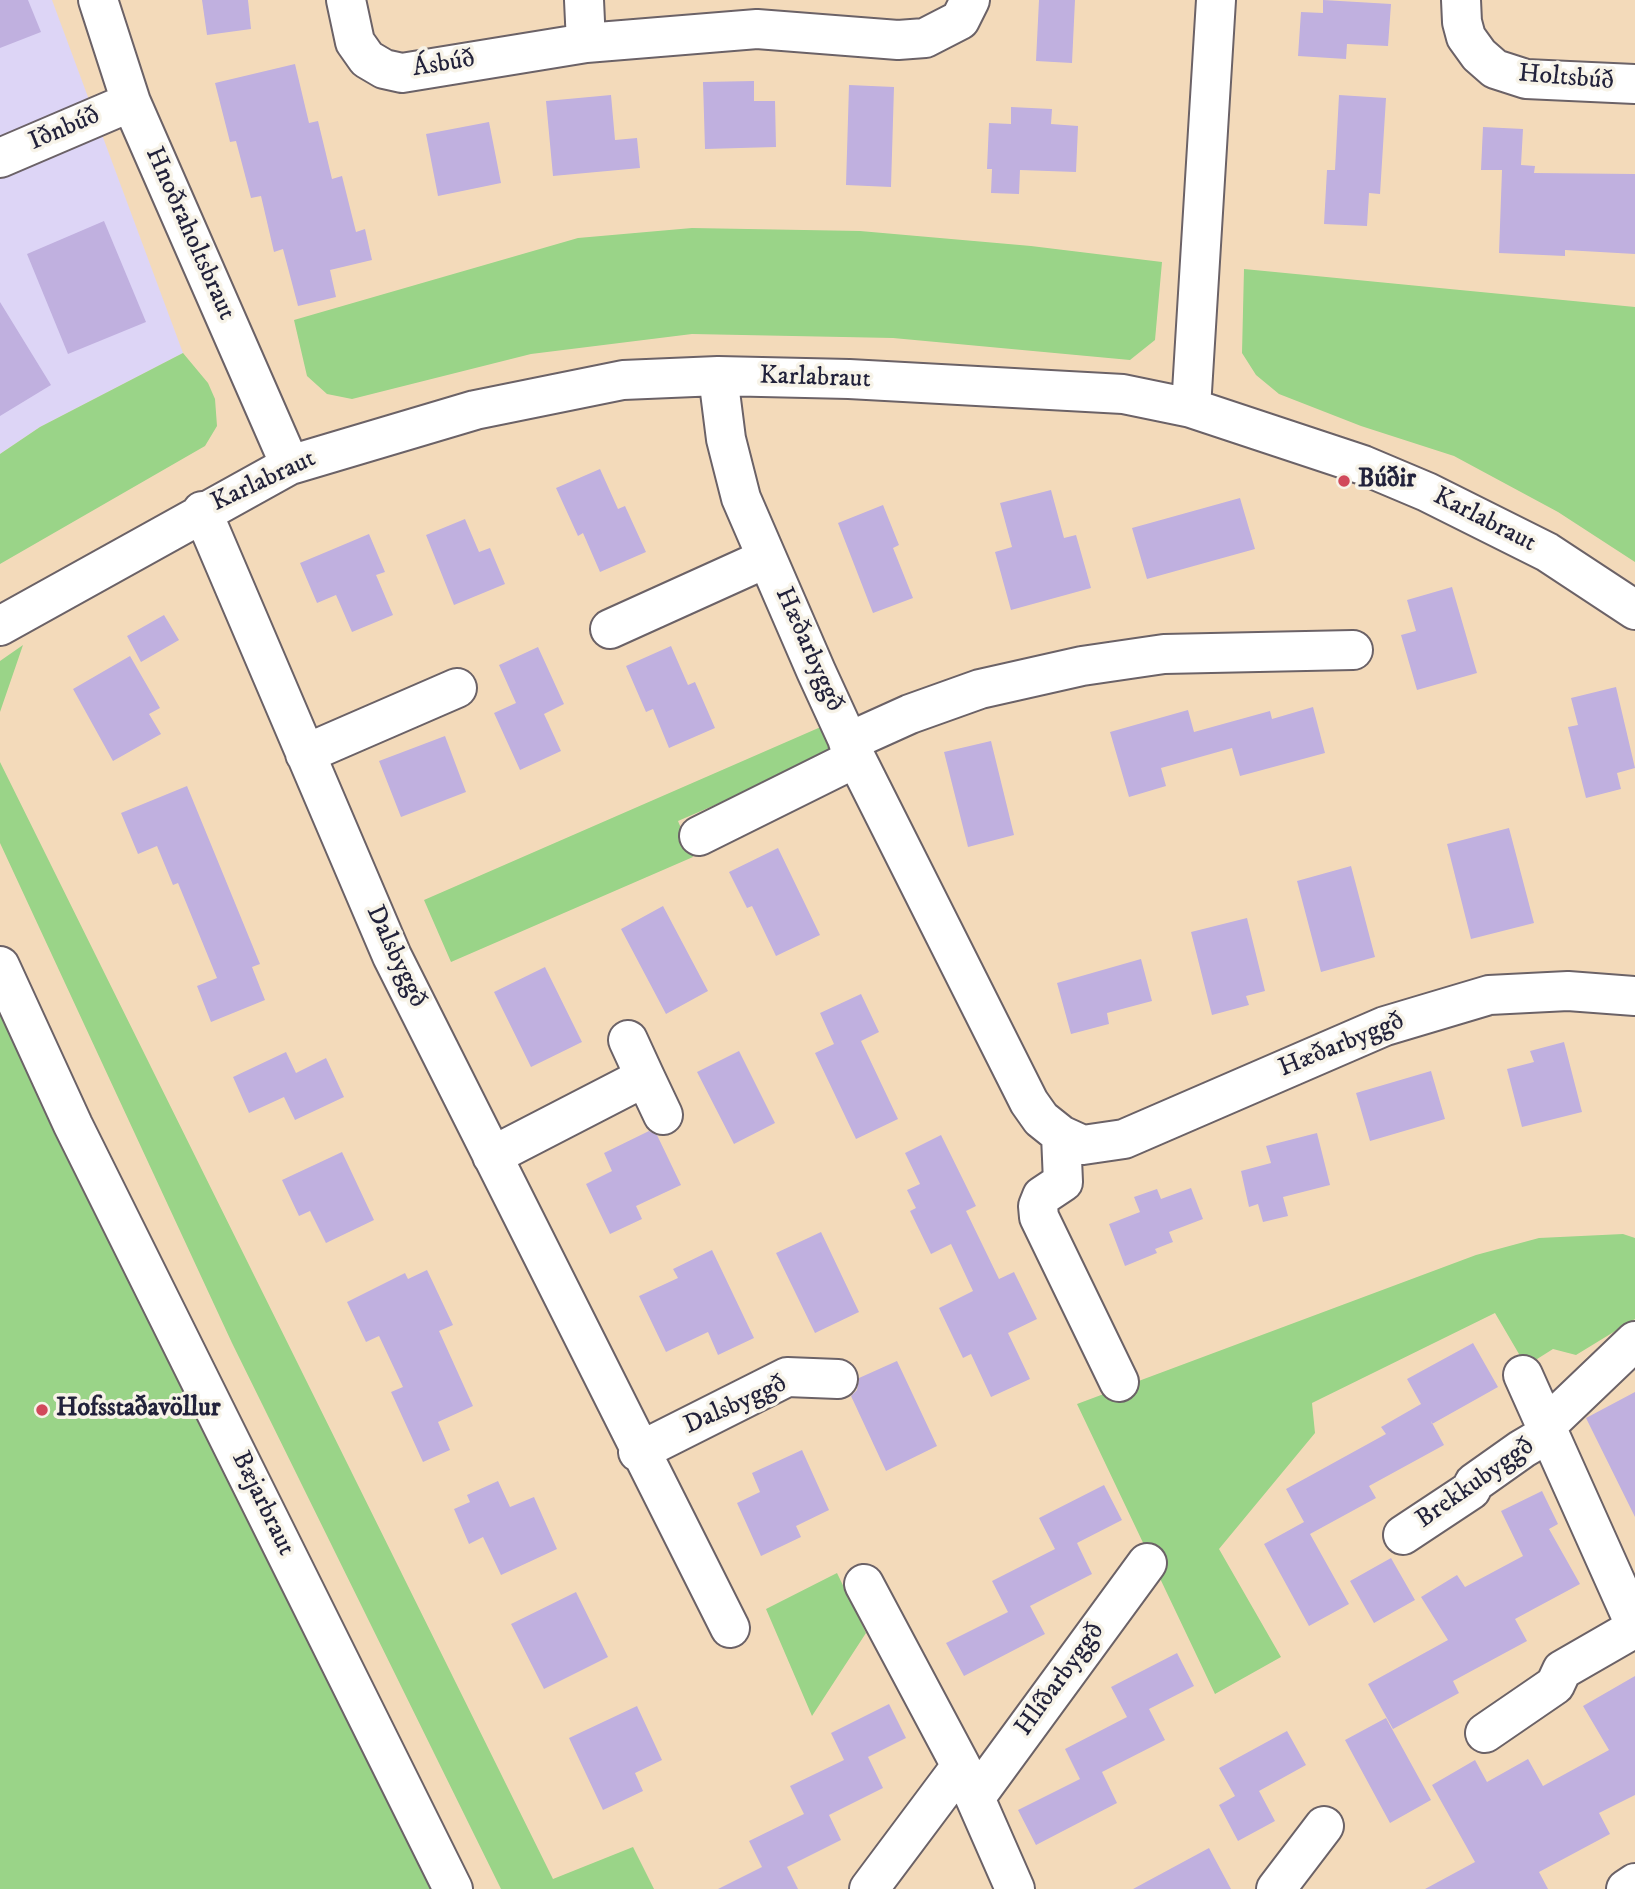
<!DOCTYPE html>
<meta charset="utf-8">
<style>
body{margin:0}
canvas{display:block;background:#f3daba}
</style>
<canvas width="1635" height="1889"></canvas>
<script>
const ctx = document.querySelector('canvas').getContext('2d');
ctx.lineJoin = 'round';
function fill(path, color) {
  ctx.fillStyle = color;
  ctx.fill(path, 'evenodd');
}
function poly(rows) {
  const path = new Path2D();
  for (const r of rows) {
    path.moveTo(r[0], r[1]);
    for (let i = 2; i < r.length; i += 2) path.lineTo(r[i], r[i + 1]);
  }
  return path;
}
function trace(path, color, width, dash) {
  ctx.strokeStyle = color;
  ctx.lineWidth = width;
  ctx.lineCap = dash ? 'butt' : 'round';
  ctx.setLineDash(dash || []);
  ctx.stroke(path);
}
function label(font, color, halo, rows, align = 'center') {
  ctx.font = font + ' "IM FELL DW Pica",serif';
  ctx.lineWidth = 7;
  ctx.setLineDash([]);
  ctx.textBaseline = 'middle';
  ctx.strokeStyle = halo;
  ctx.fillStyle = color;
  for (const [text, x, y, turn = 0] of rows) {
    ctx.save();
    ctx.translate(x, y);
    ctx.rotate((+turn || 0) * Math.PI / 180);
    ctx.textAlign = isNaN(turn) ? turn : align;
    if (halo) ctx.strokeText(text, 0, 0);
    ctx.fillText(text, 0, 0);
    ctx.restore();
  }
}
const built = poly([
 [0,0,52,0,183,353,40,427,0,454]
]);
const green = poly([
 [692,228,860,231,1031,246,1162,262,1155,340,1130,360,893,338,692,334,531,354,352,399,327,394,307,376,294,320,578,238],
 [1244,269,1635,307,1635,562,1558,512,1454,456,1361,426,1279,394,1256,375,1242,353],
 [183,353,208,383,215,399,217,426,205,446,0,564,0,454,40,427],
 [23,645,0,712,0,661],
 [823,726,835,753,678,821,693,857,451,962,424,900],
 [0,762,553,1879,633,1847,654,1889,501,1889,232,1343,0,843],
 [0,1009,436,1889,0,1889],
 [1623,1234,1635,1238,1635,1319,1576,1355,1553,1349,1526,1366,1495,1313,1312,1403,1315,1433,1219,1549,1281,1657,1215,1694,1077,1404,1476,1255,1539,1238],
 [837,1573,866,1633,812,1716,766,1609]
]);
const building = poly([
 [0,0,28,0,41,32,0,48],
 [202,0,248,0,251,29,207,35],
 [1039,0,1075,0,1072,63,1036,61],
 [1323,0,1391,4,1388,46,1347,44,1346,59,1298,56,1301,12,1323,13],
 [295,64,309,123,318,121,332,179,342,176,356,232,365,229,372,260,330,270,336,297,298,306,283,249,274,252,261,196,251,198,236,141,230,142,215,83],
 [754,81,754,101,775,101,776,147,705,149,703,82],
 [849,85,894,87,891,187,846,185],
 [611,95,615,140,637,138,640,168,553,176,546,101],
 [1339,95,1386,98,1380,194,1369,193,1367,226,1324,224,1327,170,1335,170],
 [1011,107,1052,109,1051,124,1078,126,1076,172,1020,170,1019,194,991,193,992,169,987,169,989,123,1011,124],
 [489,122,501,183,438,196,426,134],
 [1483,127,1523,129,1521,165,1535,166,1534,173,1635,174,1635,254,1565,250,1565,256,1499,253,1502,170,1481,170],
 [104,221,146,322,68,354,27,254],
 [0,302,51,385,0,416],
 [600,469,618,509,625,506,646,552,600,572,583,533,578,536,556,488],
 [1051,490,1064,538,1076,535,1091,588,1011,610,995,552,1012,547,1000,503],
 [1240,498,1255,549,1147,579,1132,528],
 [883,505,899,545,893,548,913,598,873,613,838,523],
 [465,519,479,552,490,548,505,584,454,605,426,535],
 [369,534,385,572,376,575,393,615,352,632,336,595,317,603,300,563],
 [1452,587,1477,673,1417,690,1401,635,1416,631,1407,600],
 [164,615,179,640,141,662,127,636],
 [671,646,688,685,695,682,715,728,669,748,653,709,646,712,626,666],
 [538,647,564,704,544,714,561,751,520,770,494,713,516,703,499,665],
 [130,656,160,708,149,714,161,734,113,761,73,689],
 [1616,687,1635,768,1617,773,1621,789,1586,798,1568,727,1578,725,1571,698],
 [1313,707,1325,753,1240,776,1232,748,1161,768,1166,786,1129,797,1110,732,1188,710,1194,732,1270,711,1272,719],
 [445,736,466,792,401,817,379,761],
 [991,741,1014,835,968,847,944,752],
 [187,786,260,964,252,967,265,1000,211,1022,197,986,217,978,178,883,173,885,157,846,138,854,121,813],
 [1509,828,1534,923,1471,939,1447,844],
 [778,848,820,935,776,956,752,906,747,908,729,872],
 [1351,866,1375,957,1321,972,1297,881],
 [663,906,708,991,666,1014,621,929],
 [1247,918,1265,991,1246,996,1249,1005,1212,1015,1191,932],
 [1141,959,1152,1001,1107,1013,1109,1024,1071,1034,1057,983],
 [545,967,582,1042,531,1067,494,992],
 [861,994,879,1032,861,1041,898,1119,856,1139,815,1053,834,1044,820,1013],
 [1564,1042,1582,1112,1522,1127,1507,1069,1534,1062,1530,1051],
 [739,1051,775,1123,734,1144,697,1072],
 [286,1052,296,1073,326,1058,344,1097,295,1120,284,1097,249,1113,233,1077],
 [1431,1071,1445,1119,1370,1141,1356,1093],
 [649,1131,657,1135,681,1185,636,1206,642,1219,610,1234,586,1184,612,1171,604,1153],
 [1317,1133,1330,1185,1283,1197,1288,1216,1263,1222,1258,1204,1249,1207,1241,1171,1271,1163,1266,1146],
 [941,1135,976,1206,966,1211,999,1279,1014,1272,1037,1319,1008,1333,1030,1379,991,1397,971,1354,963,1358,939,1308,973,1291,951,1244,931,1254,910,1211,916,1208,907,1190,920,1184,905,1153],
 [342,1152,374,1220,326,1243,310,1211,299,1216,282,1180],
 [1191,1188,1203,1219,1169,1232,1173,1242,1155,1249,1157,1253,1125,1266,1109,1224,1140,1212,1134,1197,1157,1189,1161,1199],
 [821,1232,859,1312,815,1333,776,1253],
 [712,1250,754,1338,718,1355,708,1332,666,1352,639,1296,678,1278,673,1269],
 [427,1270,453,1325,439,1331,473,1406,438,1422,450,1450,423,1462,391,1392,403,1387,379,1336,366,1342,347,1302,405,1273,408,1279],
 [1473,1343,1498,1387,1432,1424,1431,1421,1444,1445,1369,1486,1376,1498,1310,1534,1349,1604,1309,1626,1264,1544,1304,1522,1286,1489,1386,1434,1381,1427,1421,1404,1407,1379],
 [897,1361,937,1446,886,1471,851,1396,857,1390,859,1378],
 [1635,1392,1635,1517,1586,1418],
 [802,1450,829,1510,796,1526,801,1537,761,1556,737,1503,760,1492,752,1473],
 [498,1481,510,1507,534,1497,557,1549,501,1575,483,1537,469,1544,454,1509,470,1502,467,1495],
 [1104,1485,1122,1520,1077,1543,1092,1574,1030,1606,1045,1634,964,1676,946,1643,1008,1612,992,1581,1055,1549,1039,1518],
 [1542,1491,1558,1524,1549,1529,1580,1584,1515,1619,1527,1641,1453,1681,1459,1693,1393,1729,1368,1684,1448,1640,1421,1597,1457,1575,1465,1587,1523,1556,1501,1511],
 [1391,1558,1415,1600,1374,1623,1350,1581],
 [576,1592,608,1657,544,1689,511,1624],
 [1177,1653,1194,1686,1149,1709,1165,1740,1102,1772,1117,1803,1036,1845,1018,1810,1080,1779,1065,1749,1127,1717,1111,1687],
 [1635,1676,1635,1795,1599,1813,1610,1834,1539,1872,1548,1889,1425,1889,1475,1862,1432,1785,1475,1760,1487,1782,1528,1759,1543,1786,1609,1750,1583,1706],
 [889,1704,906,1738,868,1757,883,1788,829,1815,841,1840,787,1867,798,1889,718,1889,762,1867,749,1841,804,1814,790,1786,844,1760,831,1733],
 [637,1706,662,1760,635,1773,643,1791,603,1810,569,1738],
 [1386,1718,1431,1800,1390,1823,1345,1740],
 [1287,1731,1306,1765,1259,1791,1275,1821,1238,1841,1219,1805,1235,1796,1219,1768],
 [1209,1848,1231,1889,1133,1889]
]);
const minor = poly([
 [98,0,131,102,290,465],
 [346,0,355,42,367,59,384,69,402,73,586,43,757,29,898,40,925,38,960,20,970,0],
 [584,0,586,43],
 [1461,0,1462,22,1466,37,1479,55,1495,69,1526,79,1635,84],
 [0,158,131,102],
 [718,376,726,439,741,498,816,671,856,758,1029,1102,1041,1119,1061,1135,1083,1145,1124,1139,1385,1026,1489,995,1568,991,1635,996],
 [1191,408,1216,0],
 [202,511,392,956,730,1628],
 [0,626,290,465,475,410,623,380,718,376,849,379,1123,394,1191,408,1363,465,1427,492,1547,552,1635,610],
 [610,629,767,558],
 [848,742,910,714,980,689,1082,666,1164,654,1353,650],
 [305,754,457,688],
 [699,836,856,758],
 [0,966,73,1125,453,1889],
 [628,1040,645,1077],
 [1061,1135,1063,1182,1042,1196,1038,1206,1039,1217,1119,1382],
 [492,1156,645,1077,663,1115],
 [1523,1375,1635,1625],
 [1546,1426,1635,1341],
 [638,1452,787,1377,838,1379],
 [1403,1535,1471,1490,1474,1483,1522,1449,1549,1433],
 [864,1584,961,1766,1015,1889],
 [1485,1733,1555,1685,1562,1670,1635,1628],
 [975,1798,1147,1563],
 [869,1889,961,1766],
 [1276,1889,1324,1826],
 [1626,1889,1635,1883]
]);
const markers = [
 [1344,481,7,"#d1495b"],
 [42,1410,7,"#d1495b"]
];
const streetNames = [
 ["Ásbúð",444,65,-9],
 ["Holtsbúð",1566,79,5],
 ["Iðnbúð",65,130,-23],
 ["Hnoðraholtsbraut",189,234,66],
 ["Karlabraut",815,379,2],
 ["Karlabraut",264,482,-25],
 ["Karlabraut",1484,521,27],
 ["Hæðarbyggð",808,650,66],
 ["Dalsbyggð",395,957,65],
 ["Hæðarbyggð",1342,1046,-22],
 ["Dalsbyggð",736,1406,-24],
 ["Brekkubyggð",1476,1484,-35],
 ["Bæjarbraut",262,1504,64],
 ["Hlíðarbyggð",1061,1680,-54]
];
const poiNames = [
 ["Búðir",1358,481],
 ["Hofsstaðavöllur",56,1410]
];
fill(built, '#ddd5f6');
fill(green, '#9ad488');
fill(building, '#c0b0df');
trace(minor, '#6b6267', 42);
trace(minor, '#fff', 38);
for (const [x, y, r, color] of markers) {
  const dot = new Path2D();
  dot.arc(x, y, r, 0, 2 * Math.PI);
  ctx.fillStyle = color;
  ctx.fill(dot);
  trace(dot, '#f7f3e8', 2.5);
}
label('26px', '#22223b', '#f7f3e8', streetNames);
label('bold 26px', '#22223b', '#f7f3e8', poiNames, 'left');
</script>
